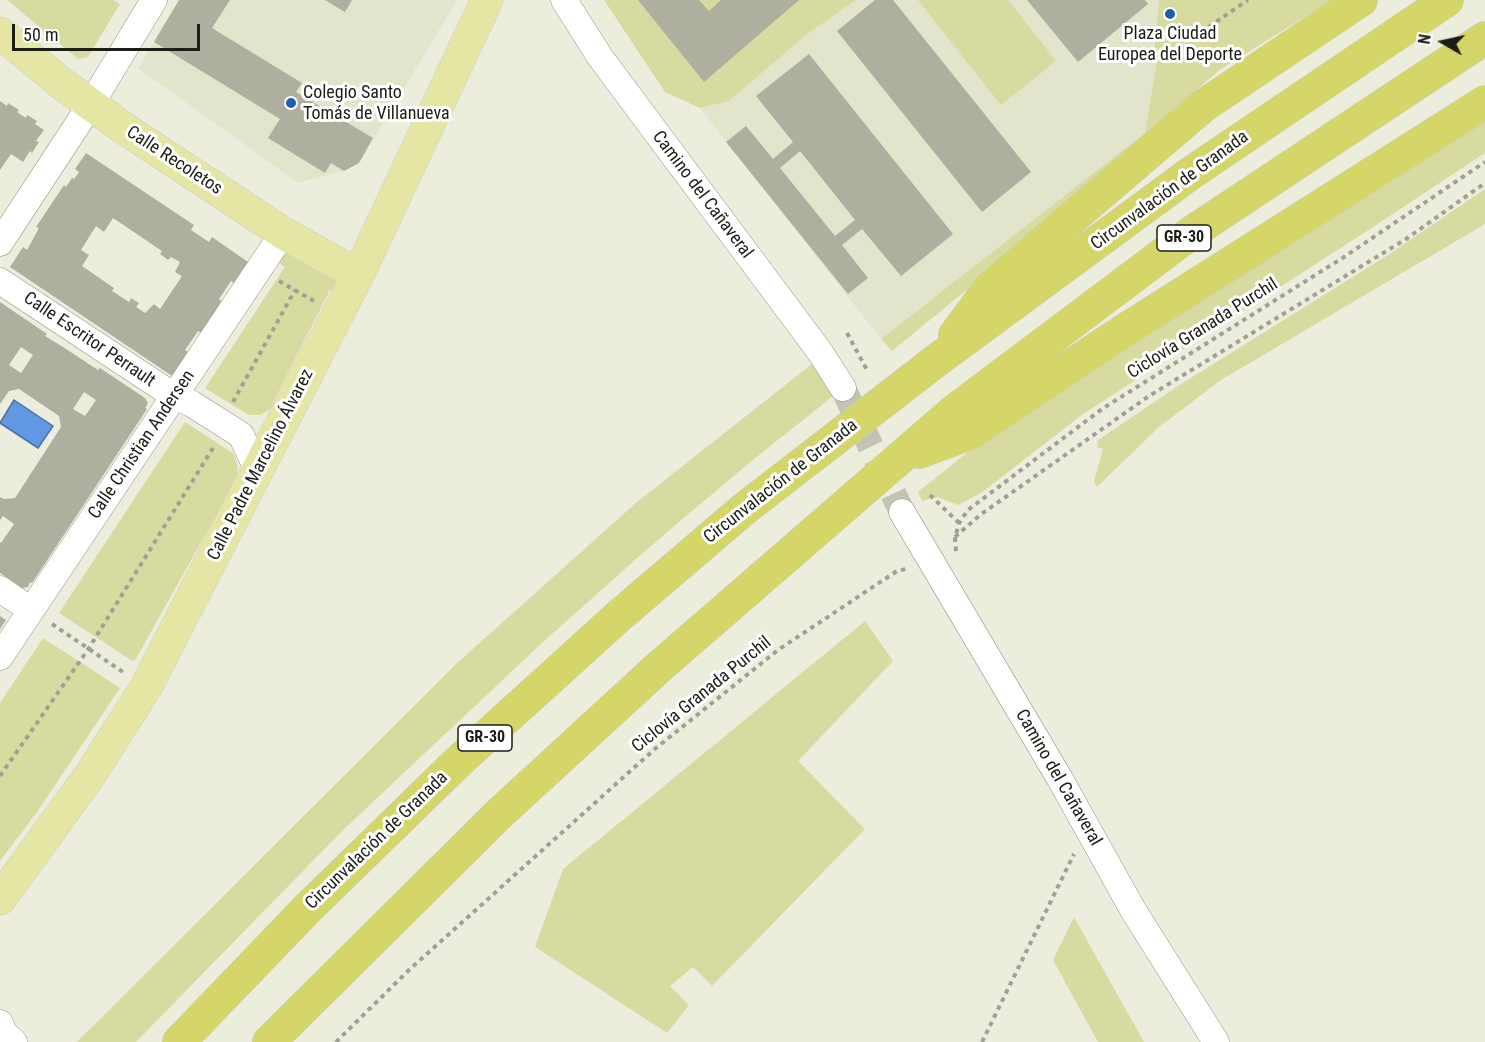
<!DOCTYPE html>
<meta charset="utf-8">
<style>
body{margin:0}
#map{position:relative;width:1485px;height:1042px;overflow:hidden;background:#eceddd;font-family:"Roboto Condensed",sans-serif}
canvas{display:block}
.north{position:absolute;left:1413px;top:12px;width:60px;height:60px;-webkit-text-stroke:4px #fff;paint-order:stroke;rotate:279deg;font-size:16px;font-weight:700;line-height:24px;text-align:center;color:#1d1d17}
.north::after{content:'';display:block;margin:auto;width:21px;height:27px;background:#1d1d17;clip-path:polygon(50% 0,100% 100%,50% 72%,0 100%)}
.scale{position:absolute;left:12px;top:24px;width:188px;height:27px;box-sizing:border-box;border:3px solid #1d1d17;border-top:0;padding-left:8px;font-size:18px;line-height:21px;white-space:nowrap;color:#1d1d17;-webkit-text-stroke:4px #fff;paint-order:stroke}
</style>
<div id="map">
<canvas width="1485" height="1042"></canvas>
<div class="north">N</div>
<div class="scale">50 m</div>
</div>
<script>
const ctx = document.querySelector('canvas').getContext('2d');
ctx.lineJoin = 'round';
function fill(path, color) {
  ctx.fillStyle = color;
  ctx.fill(path, 'evenodd');
}
function poly(rows) {
  const path = new Path2D();
  for (const r of rows) {
    path.moveTo(r[0], r[1]);
    for (let i = 2; i < r.length; i += 2) path.lineTo(r[i], r[i + 1]);
  }
  return path;
}
function trace(path, color, width, dash) {
  ctx.strokeStyle = color;
  ctx.lineWidth = width;
  ctx.lineCap = dash ? 'butt' : 'round';
  ctx.setLineDash(dash || []);
  ctx.stroke(path);
}
function label(font, color, halo, rows, align = 'center') {
  ctx.font = font + ' "Roboto Condensed",sans-serif';
  ctx.lineWidth = 6;
  ctx.setLineDash([]);
  ctx.textBaseline = 'middle';
  ctx.strokeStyle = halo;
  ctx.fillStyle = color;
  for (const [text, x, y, turn = 0] of rows) {
    ctx.save();
    ctx.translate(x, y);
    ctx.rotate((+turn || 0) * Math.PI / 180);
    ctx.textAlign = isNaN(turn) ? turn : align;
    if (halo) ctx.strokeText(text, 0, 0);
    ctx.fillText(text, 0, 0);
    ctx.restore();
  }
}
const built = poly([
 [179,0,457,0,359,163,344,171,298,183,138,68],
 [856,0,1159,0,1154,52,1157,61,1146,133,881,339,700,108,729,101,806,35]
]);
const green = poly([
 [7,0,113,0,120,4,88,57,78,59],
 [604,0,856,0,806,35,729,101,700,108,665,92],
 [918,0,1008,0,1056,61,1001,105],
 [1159,0,1332,0,1221,69,1188,97,1179,116,892,351,881,339,1145,133,1157,61,1154,53],
 [1485,121,1485,153,1370,229,1083,414,981,493,958,505,938,497,922,501,918,492,990,434],
 [1485,189,1485,224,1221,380,1159,427,1097,487,1094,481,1103,449,1097,447,1098,440,1178,386,1388,255],
 [283,254,294,254,335,276,339,284,336,292,330,290,270,409,260,415,249,415,205,388,285,267,277,262],
 [817,360,837,393,754,459,653,544,543,642,341,832,136,1042,77,1042,456,664,637,502],
 [185,422,234,454,238,467,236,480,134,662,59,613],
 [865,621,893,661,798,761,865,829,712,986,693,967,670,986,689,1005,667,1033,535,947,563,869],
 [43,638,120,688,37,812,0,861,0,703],
 [1074,917,1144,1042,1098,1042,1053,960]
]);
const water = poly([
 [14,400,53,426,38,448,0,423,14,400]
]);
const building = poly([
 [179,0,230,0,212,28,302,83,296,92,373,138,359,163,344,171,331,163,325,173,268,138,280,119,154,42],
 [325,0,352,0,345,12],
 [638,0,699,0,709,11,721,0,799,0,704,82],
 [875,0,893,0,1031,172,982,212,837,31],
 [1027,0,1145,0,1148,4,1078,62],
 [809,54,953,234,901,276,862,229,842,245,868,278,848,294,726,142,746,126,773,159,793,142,756,96],
 [800,151,855,220,835,236,780,168],
 [0,101,7,106,8,103,19,110,17,112,26,118,27,115,37,121,35,124,44,130,36,141,39,142,32,153,30,151,23,162,11,154,0,170],
 [86,153,194,225,191,230,209,242,212,237,248,262,234,283,231,281,219,299,222,302,201,333,198,331,185,350,188,352,172,376,10,267,23,247,27,250,39,228,36,227,64,185,66,187,72,178,74,179,79,172,75,169],
 [113,218,162,251,160,254,168,260,171,257,180,262,175,272,182,276,160,309,154,304,145,313,136,307,139,303,131,298,129,302,112,291,114,288,82,266,89,255,81,250,96,226,104,232],
 [0,302,47,334,45,336,63,347,98,370,100,368,145,398,148,403,145,408,147,409,32,583,30,582,28,587,22,588,0,573,0,542,1,543,14,524,3,516,0,520,0,497,4,499,15,498,61,427,59,416,19,389,9,391,0,404],
 [21,347,33,355,21,373,9,365],
 [84,392,96,400,85,416,73,409],
 [0,616,6,620,0,629]
]);
const minorTunnel = poly([
 [843,388,902,512]
]);
const path = poly([
 [1194,37,1248,0],
 [279,281,314,301],
 [847,333,867,370],
 [233,402,295,290],
 [930,495,959,523],
 [955,537,980,515,1149,396,1406,239,1485,183],
 [956,551,955,538,959,523,968,510,1102,409,1344,257,1485,162],
 [52,624,123,672],
 [0,776,89,648,213,448],
 [336,1042,409,970,656,748,778,650,897,571,906,569],
 [982,1042,1074,854]
]);
const minor = poly([
 [564,0,600,57,820,352,843,388],
 [0,243,91,104,154,0],
 [0,281,168,392,192,404,241,435,258,471],
 [902,512,1060,779,1133,910,1216,1042],
 [0,589,25,606],
 [0,657,283,233],
 [0,1023,4,1033,14,1042]
]);
const major = poly([
 [0,33,61,83,122,127,283,233,358,275],
 [0,899,90,775,146,687,358,275,487,0]
]);
const highway = poly([
 [955,335,989,289,1203,106,1361,0],
 [919,452,970,433,1122,332,1485,102],
 [179,1042,308,908,459,761,620,615,744,509,937,360,1191,173,1447,0],
 [269,1042,499,814,659,667,953,412,1191,233,1485,38]
]);
const markers = [
 [1170,14,6,"#215eaf"],
 [291,103,6,"#215eaf"]
];
const shields = [
 [1184,238,54],
 [485,738,54]
];
const shieldNames = [
 ["GR-30",1184,238],
 ["GR-30",485,738]
];
const poiNames = [
 ["Plaza Ciudad",1170,34],
 ["Europea del Deporte",1170,55],
 ["Colegio Santo",303,93,"left"],
 ["Tomás de Villanueva",303,114,"left"]
];
const streetNames = [
 ["Calle Recoletos",174,161,33],
 ["Circunvalación de Granada",1170,191,-36],
 ["Camino del Cañaveral",702,195,53],
 ["Ciclovía Granada Purchil",1203,329,-32],
 ["Calle Escritor Perrault",89,340,34],
 ["Calle Christian Andersen",142,445,-56],
 ["Calle Padre Marcelino Álvarez",261,465,-63],
 ["Circunvalación de Granada",781,482,-38],
 ["Ciclovía Granada Purchil",702,695,-39],
 ["Camino del Cañaveral",1058,778,60],
 ["Circunvalación de Granada",377,841,-44]
];
fill(built, '#e2e4cb');
fill(green, '#d8dba0');
fill(water, '#6297e3');
trace(water, '#4d72a6', 1.5);
fill(building, '#aeaf9f');
trace(minorTunnel, '#c3c3b5', 26, [26, 13]);
trace(minor, '#949586', 27);
trace(major, '#cdcdcc', 33);
trace(highway, '#cdcdcc', 34);
trace(path, '#a0a195', 4, [4.5, 4.5]);
trace(minor, '#fff', 26);
trace(major, '#e5e6a4', 32);
trace(highway, '#d4d667', 33);
for (const [x, y, r, color] of markers) {
  const dot = new Path2D();
  dot.arc(x, y, r, 0, 2 * Math.PI);
  ctx.fillStyle = color;
  ctx.fill(dot);
  trace(dot, '#fff', 2);
}
for (const [x, y, w] of shields) {
  const box = new Path2D();
  box.roundRect(x - w / 2, y - 13, w, 26, 4.5);
  ctx.fillStyle = '#fff';
  ctx.fill(box);
  trace(box, '#1d1d17', 1.5);
}
label('bold 16px', '#1d1d17', null, shieldNames);
label('18px', '#1d1d17', '#fff', poiNames);
label('18px', '#1d1d17', '#fff', streetNames);
</script>
